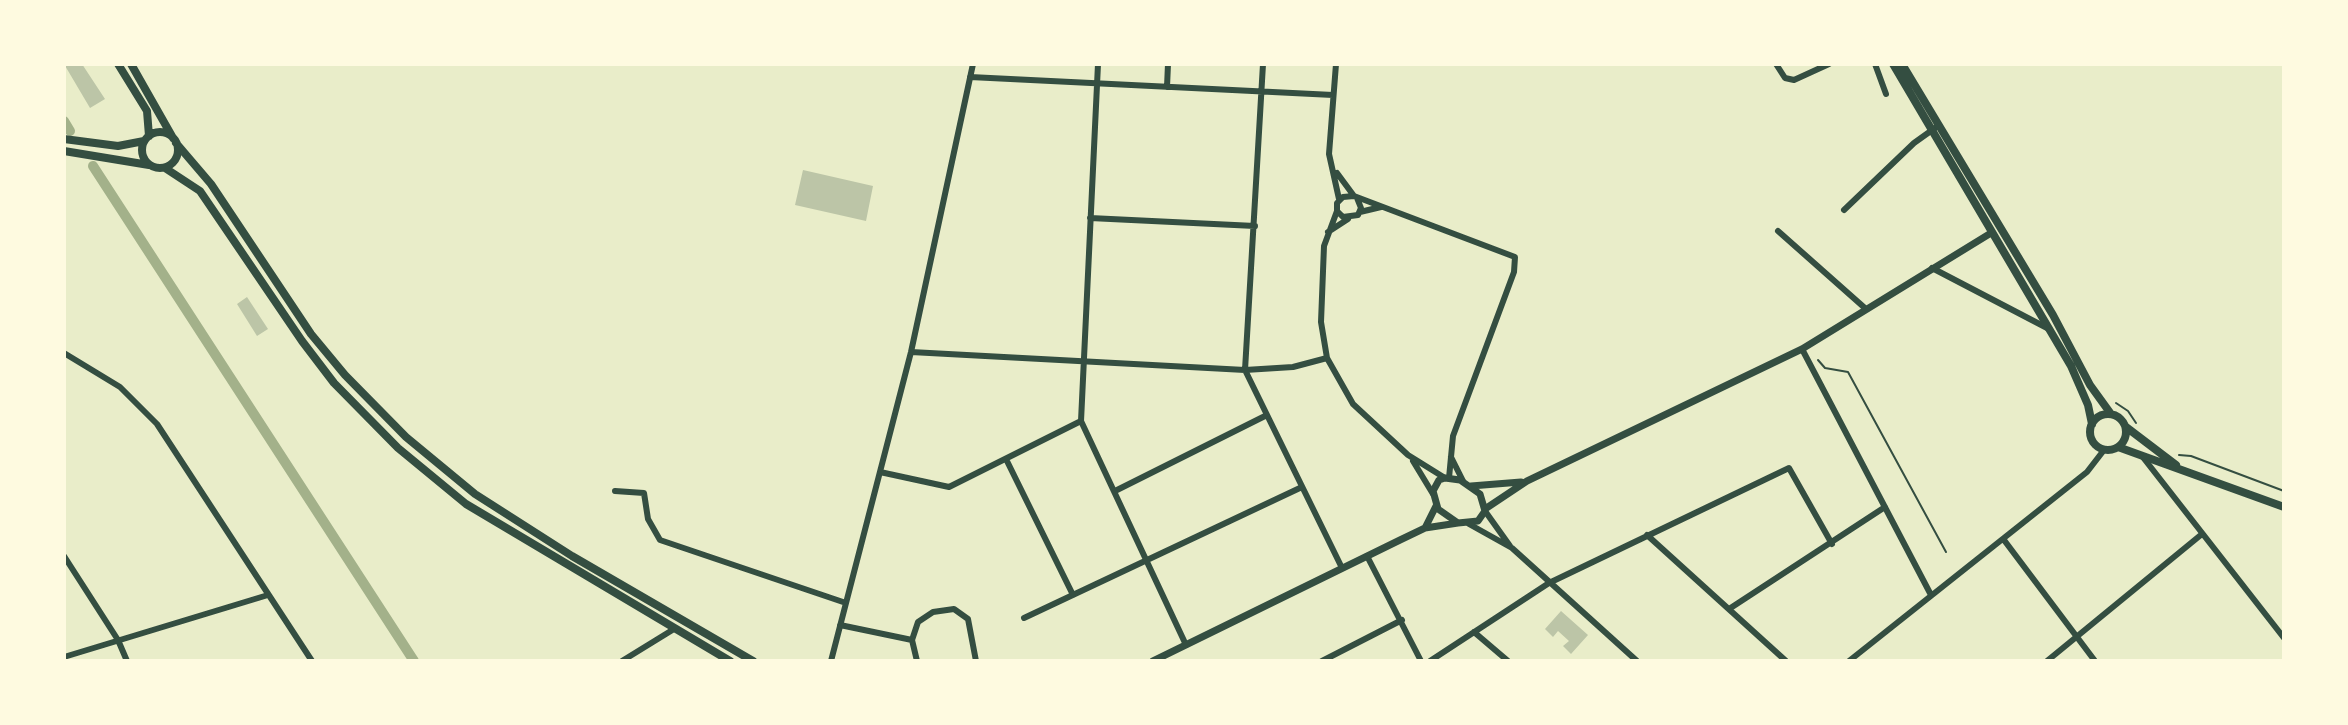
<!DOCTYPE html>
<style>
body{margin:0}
#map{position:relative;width:2348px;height:725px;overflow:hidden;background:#e9edc9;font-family:"Playfair Display",serif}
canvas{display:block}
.frame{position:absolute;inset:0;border:66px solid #fefae0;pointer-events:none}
</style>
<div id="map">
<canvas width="2348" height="725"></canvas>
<div class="frame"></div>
</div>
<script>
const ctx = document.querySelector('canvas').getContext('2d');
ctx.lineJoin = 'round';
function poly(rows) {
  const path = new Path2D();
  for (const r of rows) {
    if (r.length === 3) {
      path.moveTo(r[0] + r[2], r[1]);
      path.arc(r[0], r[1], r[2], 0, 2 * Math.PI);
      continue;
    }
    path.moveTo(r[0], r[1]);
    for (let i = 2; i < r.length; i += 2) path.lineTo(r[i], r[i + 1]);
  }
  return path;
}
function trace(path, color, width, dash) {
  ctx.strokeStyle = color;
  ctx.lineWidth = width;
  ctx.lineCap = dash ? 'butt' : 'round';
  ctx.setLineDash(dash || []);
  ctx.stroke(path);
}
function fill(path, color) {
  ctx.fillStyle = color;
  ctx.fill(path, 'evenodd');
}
const canal = poly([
 [64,121,70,131],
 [93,166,414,661]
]);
const building = poly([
 [64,64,82,64,105,99,90,108],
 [803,170,873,186,866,221,795,205],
 [247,297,268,329,257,336,237,304],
 [1561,611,1588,635,1571,654,1563,646,1569,641,1558,631,1553,637,1545,629]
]);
const path = poly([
 [1818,360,1825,368,1848,372,1946,552],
 [2116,403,2128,411,2136,423],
 [2179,455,2191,456,2284,491]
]);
const minor = poly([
 [1098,64,1081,421,1186,645],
 [1263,64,1245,370,1342,568],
 [1336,64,1329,154,1339,199],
 [1776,64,1785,78,1794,80,1829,64],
 [1875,64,1886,94],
 [970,77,1333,95],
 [1167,87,1168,64],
 [1337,173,1354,196],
 [1357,198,1361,208,1358,215,1343,217,1337,211,1337,203,1343,197,1354,196,1515,257,1514,272,1453,436,1449,478],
 [1844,210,1914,143,1935,128],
 [1337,211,1324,246,1321,322,1327,358,1353,404,1408,455,1445,478],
 [1360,212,1381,207],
 [1090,218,1255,226],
 [1778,231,1866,309],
 [1328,232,1348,219],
 [1932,268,2049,329],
 [1802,349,1931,595],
 [911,352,1245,370,1293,367,1327,358],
 [64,353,120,387,157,424,312,661],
 [2142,456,2284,638],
 [1451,457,1463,481],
 [1006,459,1073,595],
 [1413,461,1433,494],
 [880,472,949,487,1081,421],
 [615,491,644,493,648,519,660,540,846,603],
 [1115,491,1267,415],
 [1485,511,1510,546],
 [1469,524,1512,548,1637,661],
 [1647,535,1786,661],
 [2004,540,2095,661],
 [64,556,118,640,127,661],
 [1367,556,1421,661],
 [1729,609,1885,507],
 [1024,618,1302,487],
 [840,625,912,640],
 [1474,632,1508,661],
 [64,657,268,595],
 [622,661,674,629],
 [831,661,911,352,973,64],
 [917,661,912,640,918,622,933,612,954,609,968,619,976,661],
 [1322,661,1402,620],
 [1430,661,1549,583,1789,468,1832,544],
 [1849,661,2087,472,2104,450],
 [2047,661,2202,534]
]);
const tertiary = poly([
 [1445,478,1460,480,1480,494,1485,511,1478,521,1458,523,1438,509,1433,491,1439,480,1445,478],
 [1471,486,1521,482],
 [1485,509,1527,481,1802,349,1991,233],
 [1425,528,1436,506],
 [1153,661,1400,540,1425,528,1458,523]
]);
const secondary = poly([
 [118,64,147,111,149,136],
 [131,64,173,138],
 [1893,64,2071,366,2088,405,2092,424],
 [1902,64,2053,315,2090,385,2111,414],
 [160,150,18],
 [64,139,118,146,144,141],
 [176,143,211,184,311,334,345,375,406,437,475,494,572,556,753,661],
 [64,151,149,165],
 [165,168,200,191,302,341,334,383,398,448,466,504,730,661],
 [2108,432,18],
 [2126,427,2176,465],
 [2118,447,2284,507]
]);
trace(canal, '#a3b18a', 10);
fill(building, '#bcc5a7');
trace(path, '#344e41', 2);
trace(minor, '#344e41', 6);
trace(tertiary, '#344e41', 7);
trace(secondary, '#344e41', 8);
</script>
